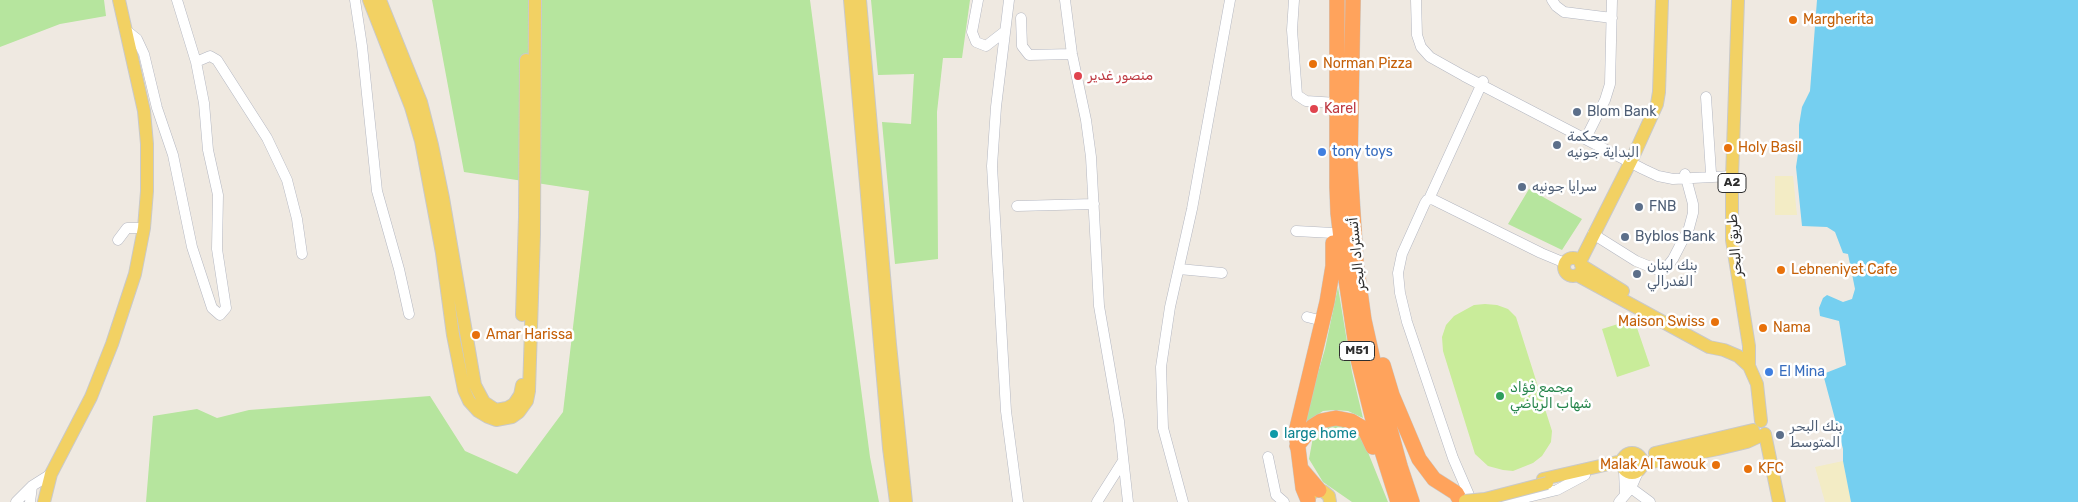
<!DOCTYPE html>
<meta charset="utf-8">
<style>
body{margin:0}
canvas{display:block;background:#efe9e1}
</style>
<canvas width="2078" height="502"></canvas>
<script>
const ctx = document.querySelector('canvas').getContext('2d');
ctx.lineJoin = 'round';
function fill(path, color) {
  ctx.fillStyle = color;
  ctx.fill(path, 'evenodd');
}
function poly(rows) {
  const path = new Path2D();
  for (const r of rows) {
    if (r.length === 3) {
      path.moveTo(r[0] + r[2], r[1]);
      path.arc(r[0], r[1], r[2], 0, 2 * Math.PI);
      continue;
    }
    path.moveTo(r[0], r[1]);
    for (let i = 2; i < r.length; i += 2) path.lineTo(r[i], r[i + 1]);
  }
  return path;
}
function trace(path, color, width, dash) {
  ctx.strokeStyle = color;
  ctx.lineWidth = width;
  ctx.lineCap = dash ? 'butt' : 'round';
  ctx.setLineDash(dash || []);
  ctx.stroke(path);
}
function label(font, color, halo, rows, align = 'center') {
  ctx.font = font + ' Rubik,"Noto Naskh Arabic",sans-serif';
  ctx.lineWidth = 5;
  ctx.setLineDash([]);
  ctx.textBaseline = 'middle';
  ctx.strokeStyle = halo;
  ctx.fillStyle = color;
  for (const [text, x, y, turn = 0] of rows) {
    ctx.save();
    ctx.translate(x, y);
    ctx.rotate((+turn || 0) * Math.PI / 180);
    ctx.textAlign = isNaN(turn) ? turn : align;
    if (halo) ctx.strokeText(text, 0, 0);
    ctx.fillText(text, 0, 0);
    ctx.restore();
  }
}
const green = poly([
 [0,0,104,0,106,16,60,24,0,47],
 [432,0,810,0,870,457,879,502,146,502,153,416,197,409,217,418,249,410,430,396,465,451,517,474,563,412,589,191,464,172],
 [871,0,970,0,962,58,943,58,937,112,938,259,895,264,882,122,911,124,914,74,878,75],
 [1529,189,1582,219,1562,250,1508,224],
 [1338,287,1352,372,1363,418,1348,411,1334,410,1323,411,1314,417,1307,424,1303,424,1325,349],
 [1333,424,1343,424,1361,435,1388,502,1352,502,1323,482,1309,459,1313,437,1322,429]
]);
const sand = poly([
 [1775,176,1793,176,1797,215,1775,215],
 [1843,461,1851,502,1825,502,1815,467]
]);
const pitch = poly([
 [1485,304,1497,305,1508,309,1516,317,1552,431,1551,442,1542,456,1533,463,1513,471,1503,470,1488,466,1475,454,1443,351,1442,337,1446,325,1454,316,1474,305],
 [1634,319,1650,366,1617,377,1602,329]
]);
const water = poly([
 [1817,0,2078,0,2078,502,1851,502,1843,461,1843,449,1823,374,1846,365,1839,321,1820,316,1819,308,1823,298,1827,295,1843,302,1852,299,1855,289,1848,254,1843,253,1835,232,1827,227,1802,226,1796,167,1799,147,1799,125,1802,107,1810,91]
]);
const minor = poly([
 [355,0,362,46,377,191,399,269,409,314],
 [978,0,972,32,976,42,986,46,1004,32],
 [1009,0,996,107,992,166,1006,411,1018,502],
 [1065,0,1072,54,1086,120,1091,157,1099,306,1119,421,1128,502],
 [1294,0,1292,30,1297,95,1306,101,1337,103],
 [1416,0,1417,35,1421,47,1430,57,1464,76,1643,169,1658,176,1673,179,1732,176],
 [1552,0,1556,6,1564,12,1612,18],
 [1021,18,1022,46,1029,55,1072,54],
 [127,31,137,39,144,54,157,108,173,155,192,247,212,308,220,315,226,308,217,249,218,195,208,150,204,103,196,62,177,0],
 [196,62,210,56,217,60,267,138,287,180,297,219,302,254],
 [1706,97,1711,173],
 [1586,138,1605,100,1610,84,1612,0],
 [1429,199,1483,81],
 [1017,206,1094,204],
 [1296,231,1333,233],
 [1593,234,1636,261,1658,270,1665,269,1673,259,1689,228,1693,213,1693,204,1685,174],
 [118,240,127,228,144,228],
 [1179,269,1222,273],
 [1307,317,1323,321],
 [1268,457,1276,495,1284,502],
 [1624,470,1625,494],
 [1631,488,1650,502],
 [16,502,32,486,51,474],
 [30,502,32,486],
 [1097,502,1123,461],
 [1183,502,1163,428,1161,367,1170,307,1192,209,1230,0],
 [1472,502,1453,458,1407,322,1400,293,1398,273,1402,254,1425,203,1427,200,1432,199,1541,253,1565,263],
 [1507,502,1557,490,1585,475],
 [1619,502,1631,488,1638,472]
]);
const major = poly([
 [369,0,411,107,421,141,442,253,453,335,464,390,469,401,478,411,488,417,496,420,512,417,519,412,527,401,529,391,534,234,535,0],
 [380,0,421,102,432,145,443,198,475,385,484,402,496,410,507,408,514,404,520,395,522,385],
 [850,0,889,448,896,502],
 [860,0,890,344,906,502],
 [1738,0,1732,178,1732,240,1749,346,1749,366,1757,384,1761,421],
 [1573,267,9],
 [1580,262,1633,157,1657,104,1659,92,1662,0],
 [1581,265,1623,291],
 [1577,275,1709,347,1724,350,1738,356,1749,366],
 [522,315,525,217,526,60],
 [1765,434,1779,502],
 [1632,463,10],
 [1655,453,1753,430],
 [1642,464,1718,449,1747,442,1760,436],
 [1543,479,1622,461],
 [1311,494,1315,491,1323,491,1329,496,1330,502],
 [44,502,51,474,91,397,112,344,135,274,144,228,147,191,147,144,144,111,119,0]
]);
const highway = poly([
 [1337,0,1337,187,1338,213,1345,273,1358,359,1376,432,1398,502],
 [1353,0,1350,165,1356,262,1364,320,1381,396,1400,466,1412,502],
 [1383,365,1392,395,1419,459,1434,479,1456,493,1461,502],
 [1297,446,1313,426,1321,421,1336,418,1351,421,1361,427,1366,432,1373,447],
 [1302,470,1319,490],
 [1308,500,1303,488,1296,432,1327,302,1333,266,1333,243]
]);
const majorBridge = poly([
 [1465,501,1485,499,1547,483]
]);
const markers = [
 [1793,20,5,"#e8710a"],
 [1313,64,5,"#e8710a"],
 [1078,76,5,"#e0444e"],
 [1314,109,5,"#e0444e"],
 [1577,112,5,"#5c6f8a"],
 [1557,145,5,"#5c6f8a"],
 [1728,148,5,"#e8710a"],
 [1322,152,5,"#3f7fe0"],
 [1522,187,5,"#5c6f8a"],
 [1639,207,5,"#5c6f8a"],
 [1625,237,5,"#5c6f8a"],
 [1781,270,5,"#e8710a"],
 [1637,274,5,"#5c6f8a"],
 [1715,322,5,"#e8710a"],
 [1763,328,5,"#e8710a"],
 [476,335,5,"#e8710a"],
 [1769,372,5,"#3f7fe0"],
 [1500,396,5,"#2e9e5b"],
 [1274,434,5,"#0f9aa8"],
 [1780,435,5,"#5c6f8a"],
 [1716,465,5,"#e8710a"],
 [1748,469,5,"#e8710a"]
];
const shields = [
 [1732,183,28],
 [1357,351,35]
];
const shieldNames = [
 ["A2",1732,183],
 ["M51",1357,351]
];
const foodNames = [
 ["Margherita",1803,20],
 ["Norman Pizza",1323,64],
 ["Holy Basil",1738,148],
 ["Lebneniyet Cafe",1791,270],
 ["Maison Swiss",1705,322,"right"],
 ["Nama",1773,328],
 ["Amar Harissa",486,335],
 ["Malak Al Tawouk",1706,465,"right"],
 ["KFC",1758,469]
];
const healthNames = [
 ["منصور غدير",1088,76],
 ["Karel",1324,109]
];
const serviceNames = [
 ["Blom Bank",1587,112],
 ["محكمة",1567,137],
 ["البداية جونيه",1567,153],
 ["سرايا جونيه",1532,187],
 ["FNB",1649,207],
 ["Byblos Bank",1635,237],
 ["بنك لبنان",1647,266],
 ["الفدرالي",1647,282],
 ["بنك البحر",1790,427],
 ["المتوسط",1790,443]
];
const shopNames = [
 ["tony toys",1332,152],
 ["El Mina",1779,372]
];
const streetNames = [
 ["طريق البحر",1735,245,-95],
 ["أتستراد البحر",1357,254,-96]
];
const leisureNames = [
 ["مجمع فؤاد",1510,388],
 ["شهاب الرياضي",1510,404]
];
const cultureNames = [
 ["large home",1284,434]
];
fill(green, '#b6e59e');
fill(sand, '#f3ecc5');
fill(pitch, '#c9ec9a');
fill(water, '#75cff0');
trace(minor, '#b4b7c1', 11);
trace(major, '#c9c9c9', 14);
trace(highway, '#c9c9c9', 16);
trace(minor, '#fff', 10);
trace(major, '#f2d163', 12);
trace(highway, '#ffa35c', 15);
trace(majorBridge, '#c9c9c9', 14, []);
trace(majorBridge, '#f2d163', 12);
for (const [x, y, r, color] of markers) {
  const dot = new Path2D();
  dot.arc(x, y, r, 0, 2 * Math.PI);
  ctx.fillStyle = color;
  ctx.fill(dot);
  trace(dot, '#fff', 2);
}
for (const [x, y, w] of shields) {
  const box = new Path2D();
  box.roundRect(x - w / 2, y - 9.5, w, 19, 4);
  ctx.fillStyle = '#fff';
  ctx.fill(box);
  trace(box, '#2e2e2e', 1);
}
label('bold 12px', '#2e2e2e', null, shieldNames);
label('14px', '#c56008', '#fff', foodNames, 'left');
label('14px', '#be3a42', '#fff', healthNames, 'left');
label('14px', '#4e5e75', '#fff', serviceNames, 'left');
label('14px', '#366cbe', '#fff', shopNames, 'left');
label('14px', '#2e2e2e', '#fff', streetNames);
label('14px', '#27864d', '#fff', leisureNames, 'left');
label('14px', '#0d838f', '#fff', cultureNames, 'left');
</script>
